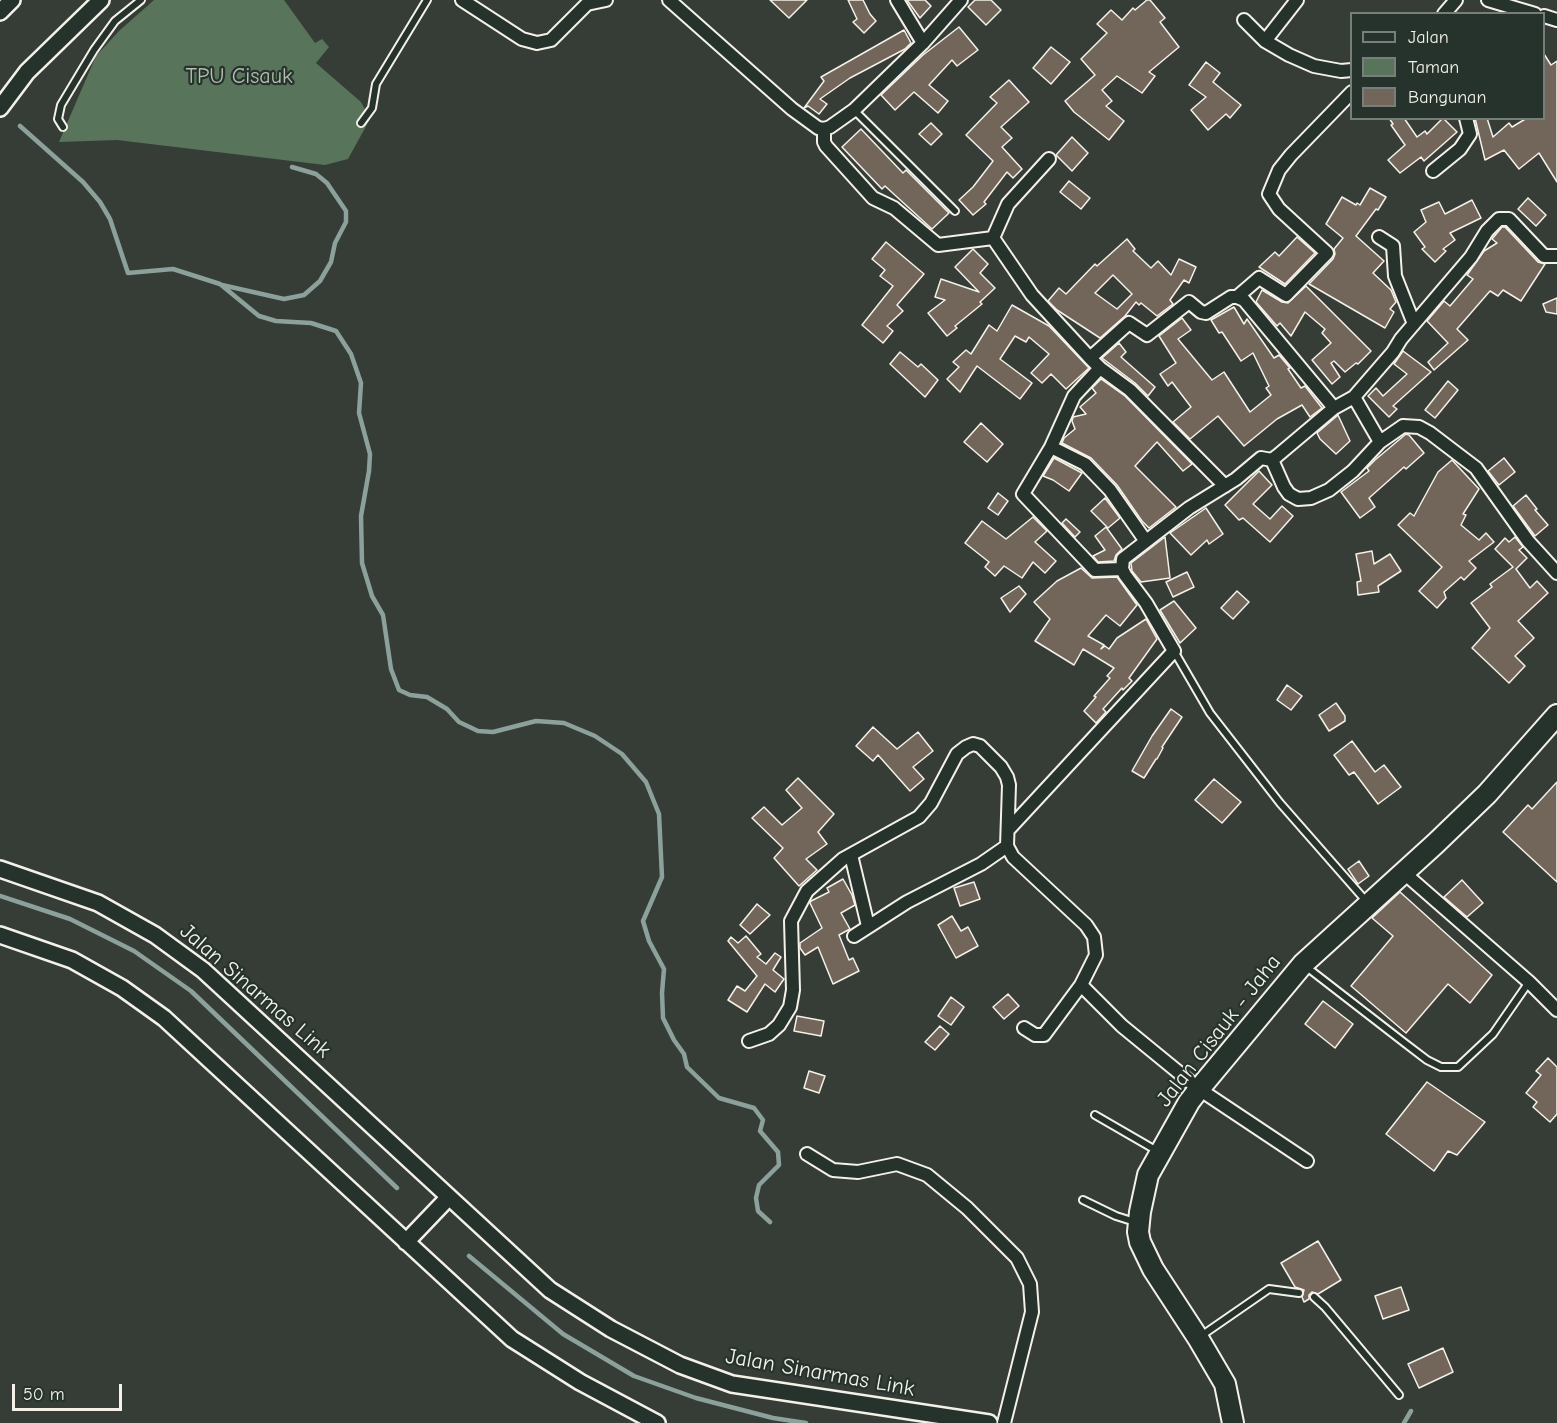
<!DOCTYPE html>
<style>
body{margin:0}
#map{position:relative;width:1557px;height:1423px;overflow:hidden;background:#353d36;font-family:"Comic Neue",sans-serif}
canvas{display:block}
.legend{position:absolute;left:1350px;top:12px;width:195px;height:108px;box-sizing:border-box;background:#26332d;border:2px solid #787f78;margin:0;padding:8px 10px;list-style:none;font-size:18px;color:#f4f1e8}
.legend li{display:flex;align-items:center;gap:12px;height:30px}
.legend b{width:30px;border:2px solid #787f78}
.scale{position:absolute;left:12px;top:1384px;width:110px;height:27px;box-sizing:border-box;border:3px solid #f4f1e8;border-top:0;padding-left:8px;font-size:18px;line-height:21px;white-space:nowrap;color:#f4f1e8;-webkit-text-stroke:4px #26332d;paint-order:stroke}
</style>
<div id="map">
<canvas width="1557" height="1423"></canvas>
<ul class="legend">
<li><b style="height:8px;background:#26332d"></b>Jalan</li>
<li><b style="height:16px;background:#58755c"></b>Taman</li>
<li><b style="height:16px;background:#72665b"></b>Bangunan</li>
</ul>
<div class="scale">50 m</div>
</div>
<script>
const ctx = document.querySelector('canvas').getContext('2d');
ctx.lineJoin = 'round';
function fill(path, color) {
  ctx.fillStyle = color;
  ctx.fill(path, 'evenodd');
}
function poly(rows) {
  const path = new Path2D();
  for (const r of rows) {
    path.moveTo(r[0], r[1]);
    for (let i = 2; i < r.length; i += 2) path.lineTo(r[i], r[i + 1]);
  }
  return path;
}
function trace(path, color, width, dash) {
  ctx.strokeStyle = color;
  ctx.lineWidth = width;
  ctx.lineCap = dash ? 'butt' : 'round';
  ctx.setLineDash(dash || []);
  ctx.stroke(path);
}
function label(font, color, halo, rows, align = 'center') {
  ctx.font = font + ' "Comic Neue",sans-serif';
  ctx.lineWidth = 4.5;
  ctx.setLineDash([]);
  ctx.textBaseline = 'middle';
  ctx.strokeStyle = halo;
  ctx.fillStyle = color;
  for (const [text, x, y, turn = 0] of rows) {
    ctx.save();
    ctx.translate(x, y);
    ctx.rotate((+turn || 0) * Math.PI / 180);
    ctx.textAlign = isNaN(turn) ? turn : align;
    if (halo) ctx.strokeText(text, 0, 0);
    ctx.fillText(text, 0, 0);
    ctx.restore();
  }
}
const green = poly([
 [154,0,284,0,315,43,322,39,329,47,316,63,361,102,370,119,348,159,325,165,117,140,59,142,96,56,119,31]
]);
const stream = poly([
 [20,126,83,182,100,202,110,219,128,273,173,269,220,284,259,316,276,321,311,323,336,331,351,354,361,383,359,413,370,454,369,471,361,516,362,563,372,596,383,615,391,669,399,690,410,695,427,697,447,709,459,722,478,731,493,732,536,721,564,723,595,736,622,754,646,782,659,814,662,877,643,921,649,941,664,969,662,993,663,1018,674,1040,684,1054,687,1067,719,1098,754,1108,763,1120,760,1131,778,1152,779,1165,759,1185,756,1198,758,1211,770,1222],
 [222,285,284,299,304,295,320,281,331,262,335,243,346,222,346,211,327,183,316,174,292,167],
 [0,896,70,919,134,951,191,991,397,1188],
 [469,1256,563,1334,634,1376,696,1398,773,1418,806,1423],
 [1404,1423,1411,1411]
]);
const building = poly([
 [770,0,807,0,789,18,770,0],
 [848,0,863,0,870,14,876,21,864,33,853,22,857,19,848,0],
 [907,0,925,0,931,6,920,18,907,0],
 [975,0,991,0,1001,10,986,25,968,7,975,0],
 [1147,0,1150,0,1165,18,1160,22,1179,47,1149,72,1155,76,1142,93,1117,76,1102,90,1112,101,1106,106,1124,121,1109,140,1074,112,1065,101,1095,75,1081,59,1107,33,1097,24,1111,10,1122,20,1133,8,1135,10,1147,0],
 [959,27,978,50,957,66,952,60,929,85,948,101,938,113,914,92,895,110,881,95,923,55,959,27],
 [904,30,911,43,905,49,850,78,820,99,827,104,819,114,808,106,804,108,824,81,821,77,904,30],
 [1051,47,1070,62,1051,84,1033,68,1051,47],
 [1544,54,1551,65,1557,61,1557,182,1539,153,1519,169,1504,150,1485,160,1475,118,1487,118,1493,137,1509,123,1512,127,1527,118,1544,118,1544,54],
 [1206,62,1220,73,1213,82,1241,105,1230,118,1226,114,1208,130,1191,110,1206,97,1189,85,1206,62],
 [1009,80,1029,102,1001,127,1012,138,1002,147,1022,169,1013,178,1007,172,984,202,986,204,973,215,959,200,973,187,993,161,966,135,997,103,990,97,1009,80],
 [1389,118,1404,118,1417,137,1425,131,1427,134,1443,118,1457,132,1424,161,1421,157,1400,173,1388,160,1405,145,1391,125,1393,124,1389,118],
 [931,123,942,134,931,145,919,134,931,123],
 [861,129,903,173,906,170,949,213,932,229,885,186,882,189,842,147,861,129],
 [1072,137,1088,153,1072,171,1056,155,1072,137],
 [1069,181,1090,198,1081,209,1060,192,1069,181],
 [1370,188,1386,197,1378,210,1376,209,1356,236,1384,261,1373,273,1391,290,1396,302,1390,309,1394,312,1385,328,1309,284,1333,259,1335,254,1334,249,1343,238,1326,224,1342,197,1356,205,1357,203,1360,205,1370,188],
 [1528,198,1546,215,1536,226,1518,209,1528,198],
 [1472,200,1481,218,1450,233,1455,240,1443,249,1446,251,1435,262,1422,249,1425,247,1414,232,1426,222,1421,210,1439,202,1445,214,1472,200],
 [1502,227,1505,227,1538,262,1545,264,1521,301,1503,290,1498,296,1490,291,1457,329,1468,340,1434,370,1428,362,1448,343,1427,321,1444,301,1450,306,1473,279,1467,275,1484,251,1497,243,1492,239,1502,227],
 [1297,237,1315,253,1285,284,1259,267,1275,252,1279,256,1297,237],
 [1127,239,1135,249,1133,251,1151,268,1158,261,1171,275,1179,259,1196,267,1189,283,1184,280,1170,300,1173,304,1157,316,1141,303,1139,305,1136,302,1125,316,1100,338,1057,310,1048,301,1059,288,1066,294,1095,264,1097,266,1127,239],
 [1113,275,1132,294,1117,309,1095,293,1113,275],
 [886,242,924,274,897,305,903,311,887,326,893,331,883,343,862,325,893,286,880,276,885,270,872,259,886,242],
 [973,249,988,264,980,273,995,288,980,302,982,304,955,326,957,328,947,336,928,313,945,300,935,297,941,279,979,292,955,267,973,249],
 [1306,286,1371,351,1358,364,1356,363,1345,372,1334,361,1331,363,1340,377,1332,384,1312,360,1331,343,1322,333,1325,329,1305,312,1291,336,1280,323,1277,326,1256,302,1262,290,1282,302,1288,303,1306,286],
 [1557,298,1557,314,1546,312,1543,304,1557,298],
 [1012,305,1049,326,1089,368,1066,389,1051,374,1042,383,1031,373,1049,354,1029,337,1026,342,1015,336,1000,359,1032,383,1020,399,977,366,960,392,947,379,959,367,953,362,966,350,971,354,989,325,997,331,1012,305],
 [1234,307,1244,324,1247,319,1274,358,1279,355,1290,368,1288,369,1301,388,1305,386,1322,408,1310,417,1302,405,1277,419,1244,446,1218,416,1190,439,1173,422,1191,407,1172,382,1168,386,1160,374,1176,363,1159,336,1182,318,1191,330,1178,339,1212,380,1224,372,1250,412,1271,395,1266,388,1269,386,1253,353,1241,361,1222,332,1219,333,1211,320,1234,307],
 [1119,343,1126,352,1121,357,1155,387,1148,396,1135,383,1102,358,1119,343],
 [1403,351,1431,372,1393,406,1397,409,1389,417,1368,396,1376,388,1383,396,1407,374,1394,364,1403,351],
 [900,352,918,367,921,364,938,380,925,397,890,364,900,352],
 [1101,379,1125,396,1192,464,1183,471,1157,442,1135,466,1176,507,1149,528,1142,521,1117,485,1091,458,1062,443,1064,438,1075,429,1072,421,1073,417,1086,414,1080,407,1096,393,1092,388,1101,379],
 [1448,381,1458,390,1435,418,1425,410,1448,381],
 [1338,415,1350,441,1336,454,1320,439,1317,433,1338,415],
 [981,423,1003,444,987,462,964,442,981,423],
 [1406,434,1409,435,1424,453,1406,469,1404,467,1369,498,1375,507,1360,518,1341,492,1369,471,1367,468,1375,460,1406,434],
 [1054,458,1082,473,1069,491,1053,480,1043,476,1054,458],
 [1504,458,1515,472,1499,485,1488,471,1504,458],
 [1452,460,1479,489,1463,514,1466,515,1461,525,1479,540,1486,533,1494,542,1469,561,1476,568,1464,580,1461,577,1444,592,1446,598,1437,608,1419,591,1442,567,1398,525,1410,513,1414,516,1438,472,1452,460],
 [1259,471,1272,485,1253,504,1270,519,1282,506,1293,516,1270,542,1243,518,1239,520,1225,505,1259,471],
 [998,493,1008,501,998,515,988,508,998,493],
 [1526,495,1537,509,1535,510,1548,525,1535,536,1513,506,1526,495],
 [1105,498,1120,518,1108,528,1091,511,1105,498],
 [1206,508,1223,534,1209,544,1207,540,1191,555,1170,533,1206,508],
 [1033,517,1047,531,1035,542,1056,561,1045,573,1033,562,1022,578,1004,566,995,576,985,567,989,562,965,543,982,521,1006,539,1033,517],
 [1066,519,1080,532,1075,537,1062,523,1066,519],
 [1106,527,1122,549,1116,555,1114,561,1098,562,1093,556,1105,550,1095,536,1106,527],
 [1165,537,1170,578,1141,582,1132,571,1131,563,1165,537],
 [1515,537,1523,547,1519,550,1527,558,1516,569,1530,588,1537,581,1548,593,1518,621,1534,638,1515,656,1525,666,1509,683,1472,648,1490,628,1471,603,1492,587,1490,584,1513,567,1495,549,1505,538,1509,542,1515,537],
 [1372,551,1374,564,1390,554,1401,571,1378,586,1379,592,1358,595,1357,582,1361,581,1356,554,1372,551],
 [1081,568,1092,578,1117,577,1137,605,1120,626,1106,615,1088,636,1104,645,1101,649,1105,646,1109,649,1117,638,1146,619,1157,639,1129,678,1132,681,1123,690,1122,688,1103,709,1106,712,1096,723,1084,711,1096,697,1094,696,1110,678,1107,676,1114,668,1083,649,1074,665,1035,641,1050,619,1034,602,1057,581,1081,568],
 [1187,572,1194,587,1173,597,1166,582,1187,572],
 [1019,586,1026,594,1010,612,1001,598,1019,586],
 [1237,591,1249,602,1233,619,1221,608,1237,591],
 [1174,601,1196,628,1180,643,1160,610,1174,601],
 [1287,685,1302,696,1291,710,1277,700,1287,685],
 [1336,703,1345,716,1345,721,1329,731,1319,715,1336,703],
 [1171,709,1182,717,1162,747,1163,748,1157,759,1156,759,1144,778,1132,771,1152,736,1171,709],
 [873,727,897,749,918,732,933,751,913,767,924,779,910,791,878,755,873,761,856,746,873,727],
 [1352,741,1375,772,1384,765,1401,787,1378,804,1354,772,1349,775,1334,755,1352,741],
 [798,778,834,814,818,832,827,844,806,859,817,870,799,886,774,858,783,848,752,818,764,807,782,825,802,808,786,790,798,778],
 [1214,779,1241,802,1222,823,1195,800,1214,779],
 [1557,782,1557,882,1503,832,1528,805,1532,809,1557,782],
 [1359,861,1369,876,1358,884,1348,869,1359,861],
 [843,879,852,895,855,905,841,913,850,929,839,935,849,960,853,958,859,971,833,984,818,947,805,955,800,948,800,943,822,928,810,903,811,901,829,892,827,888,843,879],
 [1462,880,1483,903,1467,917,1444,897,1462,880],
 [974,882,980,899,960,906,954,888,974,882],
 [1400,892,1492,975,1470,1003,1448,984,1406,1033,1351,986,1393,936,1372,918,1400,892],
 [757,904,770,915,750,934,740,925,757,904],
 [952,916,961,931,968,927,978,946,956,958,938,925,952,916],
 [746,936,761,954,757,957,766,964,775,953,781,957,773,970,784,979,775,992,765,984,747,1012,728,1000,737,986,745,991,757,976,728,941,731,937,738,943,746,936],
 [1008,994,1019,1006,1004,1019,993,1007,1008,994],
 [951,997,964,1007,951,1025,938,1016,951,997],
 [1323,1001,1353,1024,1335,1048,1305,1024,1323,1001],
 [797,1016,824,1021,821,1036,794,1031,797,1016],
 [940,1026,949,1034,935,1050,925,1042,940,1026],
 [1548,1058,1557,1067,1557,1114,1550,1122,1533,1107,1537,1102,1526,1093,1541,1075,1536,1071,1548,1058],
 [809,1071,825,1076,819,1093,804,1088,809,1071],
 [1427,1082,1485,1122,1457,1155,1448,1151,1434,1171,1386,1134,1427,1082],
 [1318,1241,1341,1280,1318,1294,1312,1292,1309,1295,1309,1299,1304,1302,1302,1297,1304,1290,1295,1287,1281,1263,1318,1241],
 [1401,1287,1409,1310,1383,1319,1375,1296,1401,1287],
 [1443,1348,1453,1372,1419,1388,1408,1364,1443,1348]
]);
const service = poly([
 [854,110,955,211],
 [361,123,372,108,376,84,427,0],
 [63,127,58,119,61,105,94,50,115,21,141,0],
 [1174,651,1210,713,1280,803,1366,901],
 [1304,965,1406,1044,1427,1060,1441,1067,1458,1067,1493,1034,1529,982],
 [1095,1115,1159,1152],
 [1083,1200,1116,1216,1135,1222],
 [1314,1297,1325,1307,1399,1395],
 [1201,1336,1269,1289,1299,1293]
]);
const minor = poly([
 [462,0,522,39,537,43,551,40,587,4,606,0],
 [669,0,792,109,818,128,824,129,830,127,854,110,923,43,961,0],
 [897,0,923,43],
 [1488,0,1535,14],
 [1444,14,1456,0],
 [1544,16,1557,20],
 [1244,20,1265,41,1289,55,1314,66,1341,71,1352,70],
 [1265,41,1297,0],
 [824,129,824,142,826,146,873,198,894,208,938,245,993,238,1032,295,1090,358,1100,368,1130,390,1225,486],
 [1433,171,1460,149,1470,134,1466,118],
 [1379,237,1393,246,1395,276,1414,324],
 [993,238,1008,204,1049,159],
 [1237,297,1259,278,1286,295,1327,253,1279,209,1269,194,1279,170,1291,155,1352,92],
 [1090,358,1129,323,1147,335,1189,302,1201,312,1206,313,1231,297,1237,297,1244,300,1334,408],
 [1100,368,1074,396,1051,447,1023,494,1095,570,1122,569],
 [1354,397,1380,442],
 [1051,447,1085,464,1110,490,1145,540],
 [1272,460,1284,487,1289,494,1298,499,1311,498,1329,490,1353,471,1380,442,1403,426,1419,427,1430,433,1476,468,1528,541,1557,573],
 [1008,830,1174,651,1146,603,1125,575,1122,569,1123,559,1189,508,1236,479,1261,458,1272,460,1277,456,1334,408,1354,397,1393,352,1401,339,1471,257,1487,231,1499,219,1509,219,1544,256,1557,256],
 [851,855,868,926],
 [1403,872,1529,982,1557,1010],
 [854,936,907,902,981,864,1007,846],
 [1024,1028,1035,1035,1044,1035,1081,985],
 [749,1041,769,1034,779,1025,790,1007,793,990,791,921,807,891,843,859,919,817,931,803,957,754,966,747,973,744,980,746,1001,767,1007,777,1009,785,1007,846,1013,857,1086,925,1094,937,1096,955,1081,985,1122,1026,1199,1089,1307,1161],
 [807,1154,833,1170,858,1172,897,1164,927,1175,967,1208,1017,1258,1030,1284,1032,1312,1004,1423]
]);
const tertiary = poly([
 [0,12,12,0],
 [0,108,27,72,101,0],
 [0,869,98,903,155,935,203,970,550,1290,611,1329,680,1365,732,1384,989,1423],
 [0,935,72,960,122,988,164,1018,512,1339,580,1382,657,1423],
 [406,1242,449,1197]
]);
const primary = poly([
 [1233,1423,1225,1384,1198,1338,1153,1269,1140,1242,1138,1232,1140,1212,1148,1175,1189,1102,1199,1089,1303,964,1435,844,1487,794,1557,715]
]);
const parkNames = [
 ["TPU Cisauk",239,77]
];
const streetNames = [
 ["Jalan Sinarmas Link",255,991,41],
 ["Jalan Cisauk - Jaha",1219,1031,-52],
 ["Jalan Sinarmas Link",820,1373,10]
];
fill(green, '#58755c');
trace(stream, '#8ca19b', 4.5);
fill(building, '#72665b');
trace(building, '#f4f1e8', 1.5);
trace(service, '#f4f1e8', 10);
trace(minor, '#f4f1e8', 16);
trace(tertiary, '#f4f1e8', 20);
trace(primary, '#f4f1e8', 24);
trace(service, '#26332d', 6);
trace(minor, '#26332d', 12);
trace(tertiary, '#26332d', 15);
trace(primary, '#26332d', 20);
label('22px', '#b6bfb0', '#26332d', parkNames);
label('22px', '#f4f1e8', '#26332d', streetNames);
</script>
